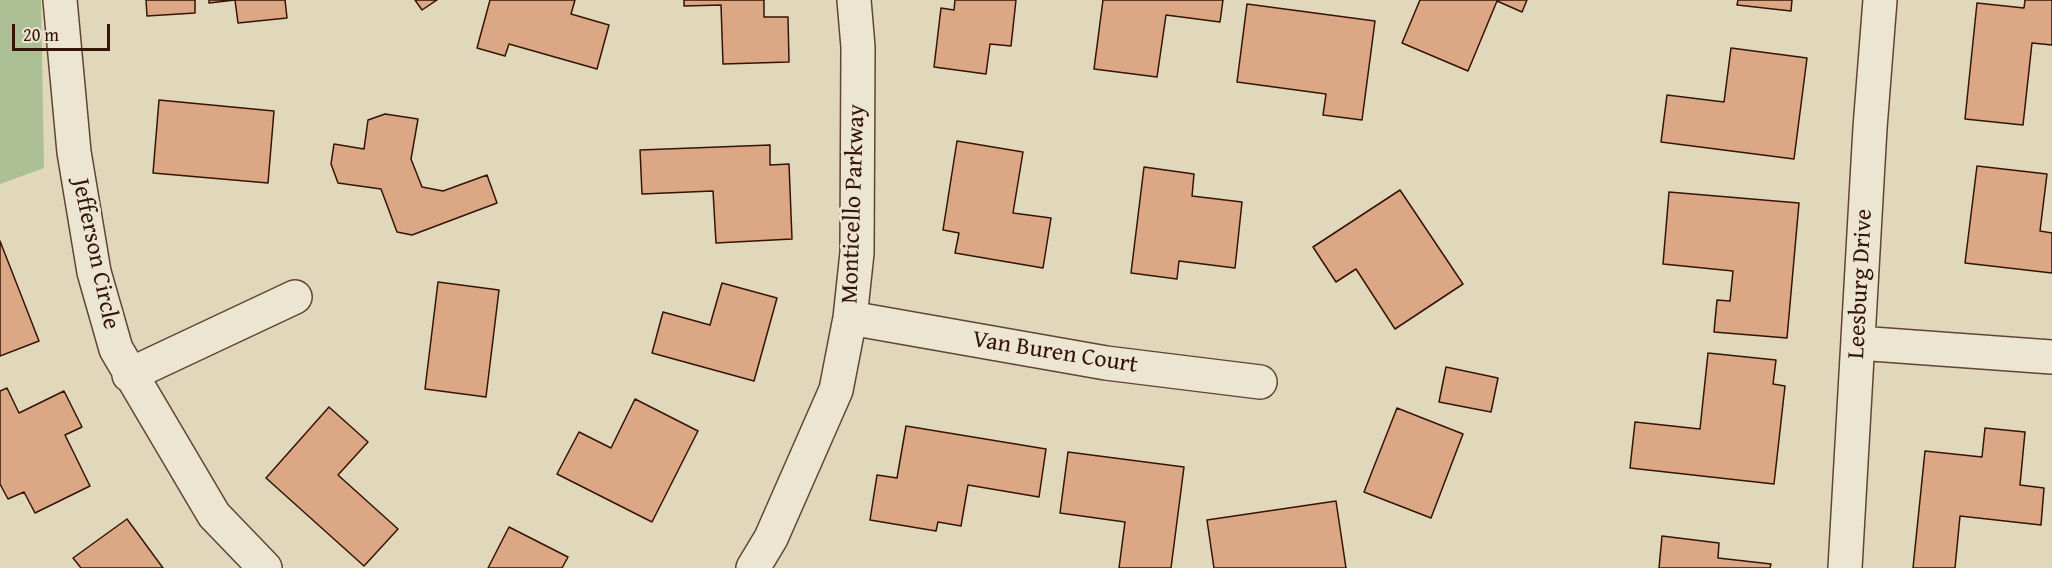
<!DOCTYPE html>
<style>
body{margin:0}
#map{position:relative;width:2052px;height:568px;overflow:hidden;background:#e1d7ba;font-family:"Gentium Book Plus",serif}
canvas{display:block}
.scale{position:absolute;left:12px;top:24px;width:98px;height:27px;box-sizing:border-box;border:3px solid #341406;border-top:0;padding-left:8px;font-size:18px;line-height:21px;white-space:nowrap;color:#341406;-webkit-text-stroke:4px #ece5d2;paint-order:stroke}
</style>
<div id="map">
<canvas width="2052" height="568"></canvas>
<div class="scale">20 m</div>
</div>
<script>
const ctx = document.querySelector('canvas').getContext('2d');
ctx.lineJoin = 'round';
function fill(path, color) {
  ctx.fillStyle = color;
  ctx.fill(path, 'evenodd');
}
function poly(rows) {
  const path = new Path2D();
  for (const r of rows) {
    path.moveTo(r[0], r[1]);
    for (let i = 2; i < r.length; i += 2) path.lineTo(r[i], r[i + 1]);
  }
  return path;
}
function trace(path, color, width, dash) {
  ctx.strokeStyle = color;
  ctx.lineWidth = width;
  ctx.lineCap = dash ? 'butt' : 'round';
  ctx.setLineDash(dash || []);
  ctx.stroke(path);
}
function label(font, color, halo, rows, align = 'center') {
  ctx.font = font + ' "Gentium Book Plus",serif';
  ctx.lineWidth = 6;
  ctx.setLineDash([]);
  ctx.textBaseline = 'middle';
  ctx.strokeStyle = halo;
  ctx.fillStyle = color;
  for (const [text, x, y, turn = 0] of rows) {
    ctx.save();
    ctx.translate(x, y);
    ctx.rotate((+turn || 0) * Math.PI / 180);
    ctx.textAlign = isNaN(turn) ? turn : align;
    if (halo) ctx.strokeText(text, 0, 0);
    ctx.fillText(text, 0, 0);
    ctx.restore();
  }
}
const green = poly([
 [0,0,41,0,44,168,0,184]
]);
const building = poly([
 [146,0,195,0,195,13,147,16,146,0],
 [209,0,285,0,287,18,238,23,235,0,209,3,209,0],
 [415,0,437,0,422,10,415,0],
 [490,0,575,0,571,14,609,25,597,69,509,44,505,56,477,48,490,0],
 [684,0,764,0,764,17,788,17,789,62,723,64,721,5,684,6,684,0],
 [955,0,1016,0,1011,46,990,44,986,74,934,67,941,8,954,10,955,0],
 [1103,0,1223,0,1220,22,1166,15,1157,77,1094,69,1103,0],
 [1420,0,1527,0,1522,12,1497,1,1468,71,1402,43,1420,0],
 [1738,0,1792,0,1791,11,1737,5,1738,0],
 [2025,0,2052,0,2052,45,2032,43,2023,125,1965,119,1977,3,2024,8,2025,0],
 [1247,4,1375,21,1362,120,1323,115,1326,94,1237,82,1247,4],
 [1731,48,1807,58,1794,159,1661,142,1667,95,1724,102,1731,48],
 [159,100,274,111,268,183,153,173,159,100],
 [385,114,418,119,411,159,422,187,443,191,487,175,497,203,412,235,397,232,381,189,338,183,331,164,334,144,364,149,368,120,385,114],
 [957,141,1023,152,1013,213,1051,218,1043,268,955,253,959,233,943,230,957,141],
 [770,145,770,165,789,164,792,239,716,243,713,191,642,194,640,150,770,145],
 [1977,166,2047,174,2040,231,2052,233,2052,273,1965,263,1977,166],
 [1144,167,1194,174,1192,196,1242,202,1235,268,1179,261,1177,279,1131,273,1144,167],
 [1400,190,1463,284,1395,329,1356,269,1336,282,1313,247,1400,190],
 [1669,192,1799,203,1787,338,1714,332,1717,300,1730,301,1733,271,1663,264,1669,192],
 [0,241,39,341,0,356,0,241],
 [438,282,499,290,486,397,425,389,438,282],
 [722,283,777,298,754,381,652,353,663,312,710,325,722,283],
 [1708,353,1776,360,1773,384,1785,386,1774,484,1630,468,1635,422,1700,429,1708,353],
 [1446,367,1498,378,1491,412,1439,402,1446,367],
 [7,388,19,413,64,391,82,427,65,435,90,486,35,513,24,492,8,499,0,484,0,391,7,388],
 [635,399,698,431,652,522,557,474,579,432,611,448,635,399],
 [329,407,368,442,338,475,398,529,364,566,266,478,329,407],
 [1397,408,1463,434,1431,518,1364,492,1397,408],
 [906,426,1046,449,1039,497,968,485,961,526,938,522,936,531,870,520,877,475,897,478,906,426],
 [1985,428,2025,432,2020,485,2044,488,2041,525,1960,516,1955,568,1913,568,1925,451,1982,457,1985,428],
 [1068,452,1184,467,1171,568,1119,568,1125,522,1060,513,1068,452],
 [1336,501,1346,568,1214,568,1207,520,1336,501],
 [127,519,163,568,81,568,73,558,127,519],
 [509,527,568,557,562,568,488,568,509,527],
 [1662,536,1719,543,1718,558,1771,564,1770,568,1659,568,1662,536]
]);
const minor = poly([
 [60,0,74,152,94,272,116,349,214,515,265,568],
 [850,318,1106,363,1260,382],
 [1858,343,2052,357],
 [129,375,295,297],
 [753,568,771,538,836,390,850,318,857,253,858,47,854,0],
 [1845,568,1870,128,1880,0]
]);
const streetNames = [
 ["Monticello Parkway",854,204,-88],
 ["Jefferson Circle",95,254,78],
 ["Leesburg Drive",1861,284,-87],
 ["Van Buren Court",1055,353,9]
];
fill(green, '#acbf95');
fill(building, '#dba784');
trace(building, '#341406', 1.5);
trace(minor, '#5f4533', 36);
trace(minor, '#ece5d2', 33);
label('24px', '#341406', '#ece5d2', streetNames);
</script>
